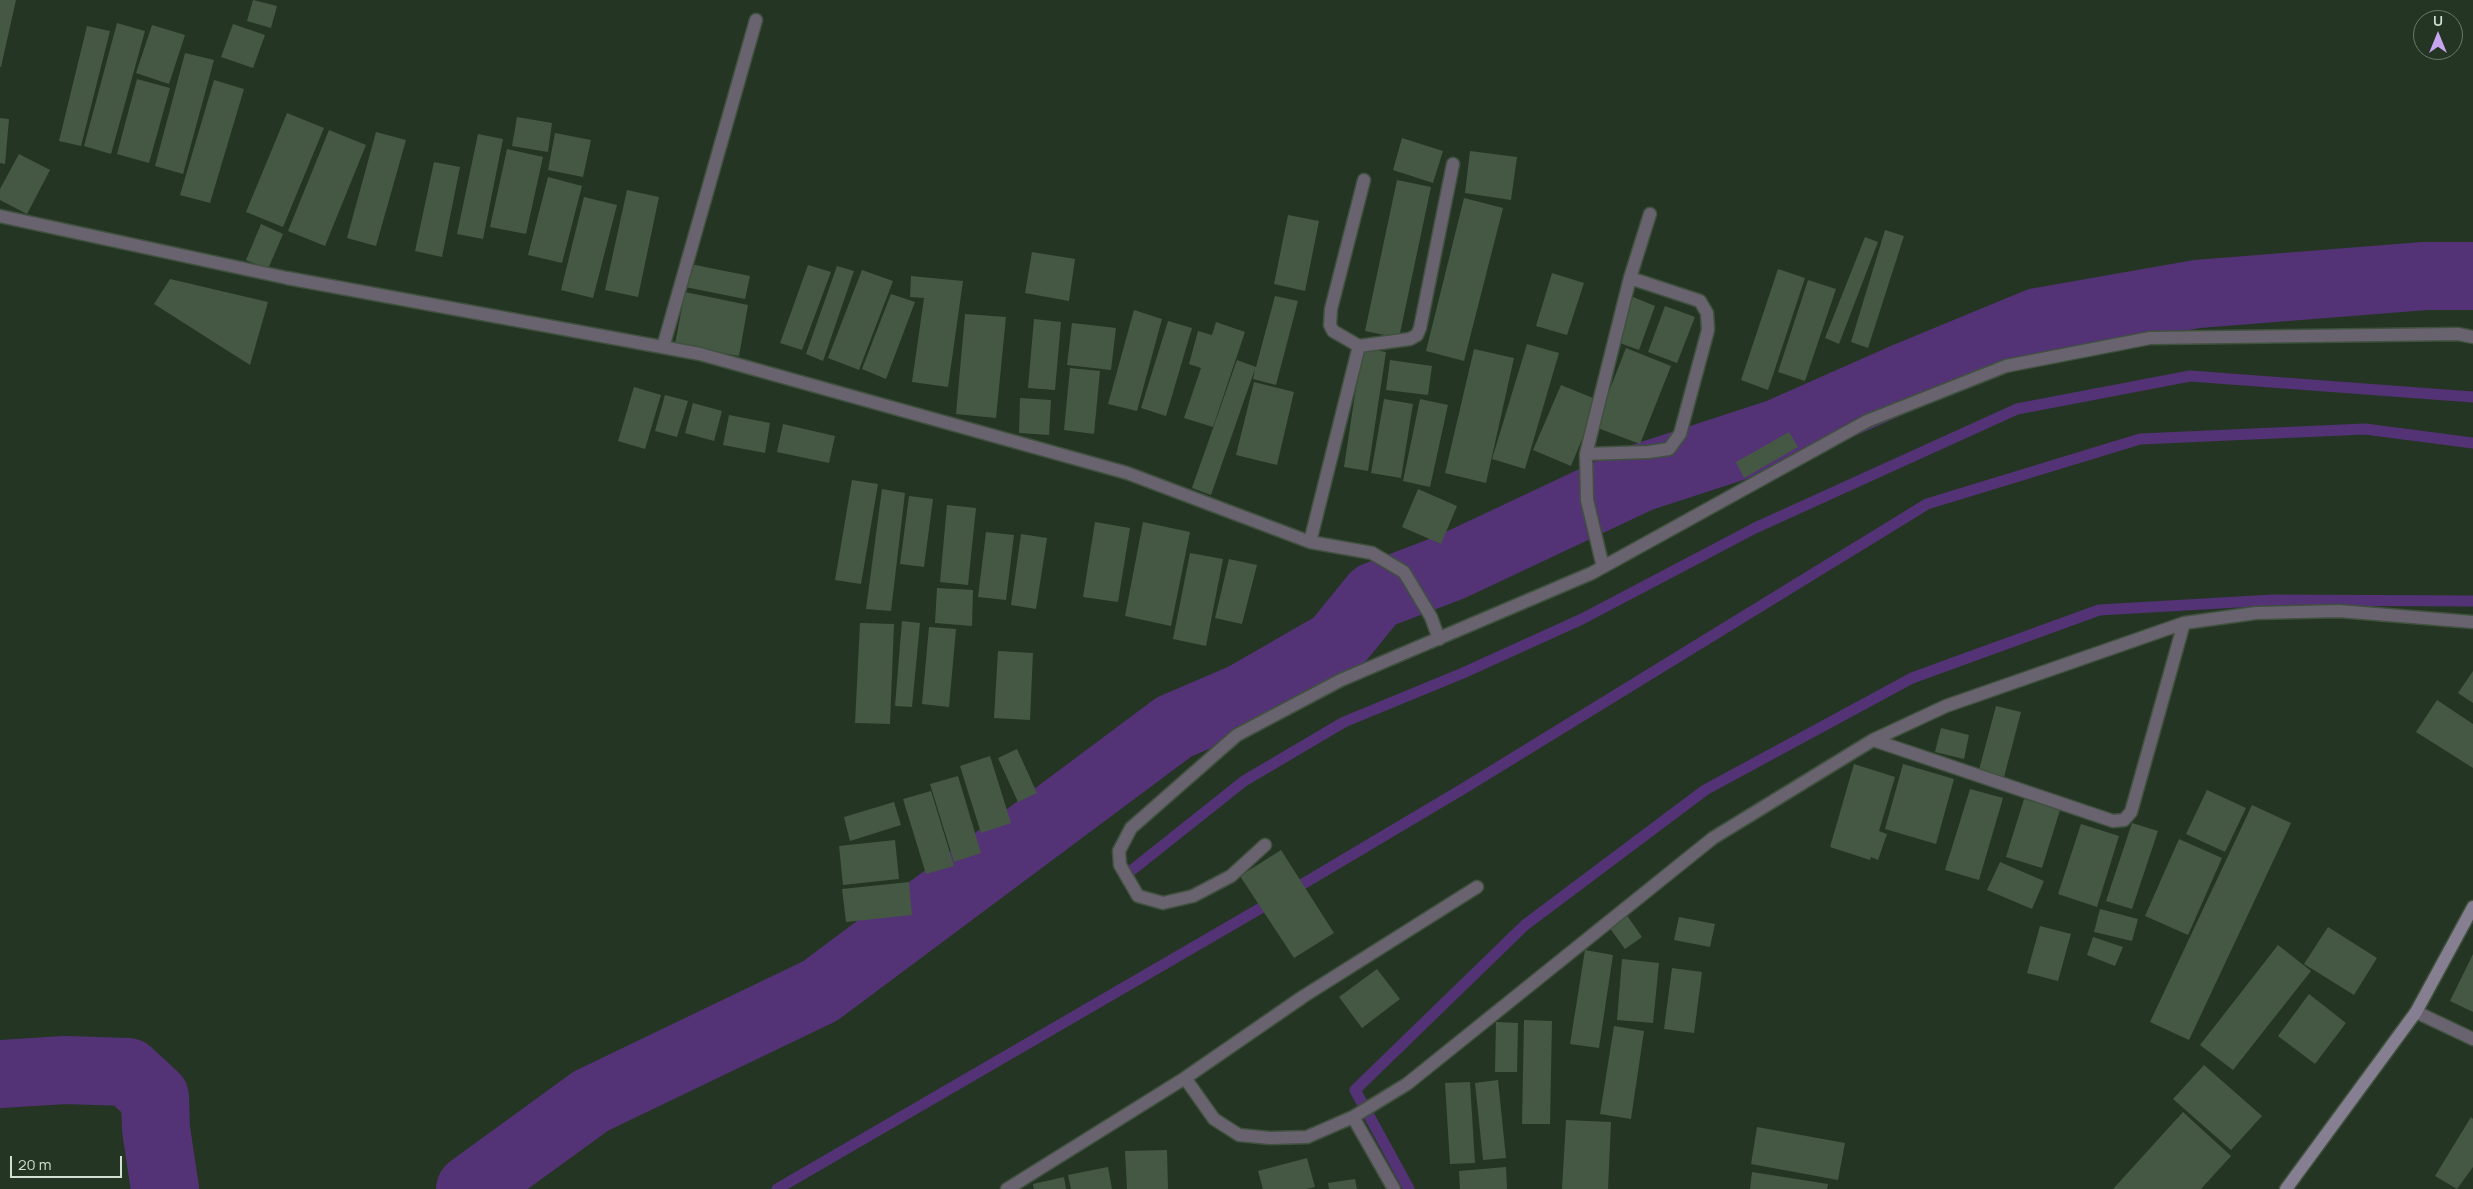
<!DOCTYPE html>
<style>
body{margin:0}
#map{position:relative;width:2473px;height:1189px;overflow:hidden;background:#243623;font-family:Manrope,sans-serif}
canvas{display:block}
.north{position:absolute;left:2413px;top:10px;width:50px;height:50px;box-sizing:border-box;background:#243623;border:1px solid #6a7a69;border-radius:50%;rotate:0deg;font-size:14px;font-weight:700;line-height:20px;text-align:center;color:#d4dfd3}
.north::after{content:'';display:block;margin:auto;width:18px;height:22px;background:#c7a6ef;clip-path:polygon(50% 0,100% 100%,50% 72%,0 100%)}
.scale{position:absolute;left:10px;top:1156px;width:112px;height:22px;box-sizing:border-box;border:2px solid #d4dfd3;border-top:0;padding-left:6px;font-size:15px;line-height:18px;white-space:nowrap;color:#d4dfd3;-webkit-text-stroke:4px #243623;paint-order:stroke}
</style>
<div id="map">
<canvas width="2473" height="1189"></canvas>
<div class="north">U</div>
<div class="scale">20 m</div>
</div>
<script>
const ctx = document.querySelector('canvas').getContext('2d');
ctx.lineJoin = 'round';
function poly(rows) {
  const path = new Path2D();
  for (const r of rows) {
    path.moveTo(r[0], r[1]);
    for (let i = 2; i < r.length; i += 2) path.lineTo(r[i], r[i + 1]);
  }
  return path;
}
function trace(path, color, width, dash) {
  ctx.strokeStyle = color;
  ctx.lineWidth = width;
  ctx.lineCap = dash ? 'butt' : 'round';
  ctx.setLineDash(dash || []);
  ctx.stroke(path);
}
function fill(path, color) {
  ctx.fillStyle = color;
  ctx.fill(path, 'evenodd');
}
const stream = poly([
 [1132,870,1244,781,1344,722,1463,673,1582,619,1755,528,2017,409,2190,376,2473,397],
 [1291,891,1466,787,1927,504,2140,439,2365,429,2473,443],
 [777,1189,1273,901],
 [1409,1189,1355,1090,1525,925,1705,790,1912,678,2099,610,2273,600,2473,601]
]);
const river = poly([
 [0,1074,65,1070,128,1072,155,1097,156,1129,165,1189],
 [470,1189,591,1101,820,991,1174,727,1244,697,1336,644,1375,596,1451,567,1640,478,1778,433,1900,379,2038,322,2197,294,2425,276,2473,276]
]);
const building = poly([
 [0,0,16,0,1,67,0,67],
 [253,0,277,6,271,28,247,21],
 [117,23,145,31,111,154,84,146],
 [233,24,265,35,253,68,221,57],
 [152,25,185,35,169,84,136,73],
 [87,26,110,31,81,146,59,141],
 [185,53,214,60,183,174,155,166],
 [137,79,170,88,149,163,117,154],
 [214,80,244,89,210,203,180,195],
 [287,113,324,128,283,227,246,212],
 [517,117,552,123,548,152,512,146],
 [0,118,9,119,5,164,0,163],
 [329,130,366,145,325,246,288,231],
 [376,132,406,140,376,246,347,238],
 [555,133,591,140,583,177,548,170],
 [478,134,503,139,483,239,457,234],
 [1402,138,1443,151,1433,183,1393,170],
 [507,149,543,157,526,234,490,227],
 [1470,151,1517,157,1511,200,1465,193],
 [19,154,50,170,27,214,0,200,0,189],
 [434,162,460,167,442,257,415,251],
 [548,177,582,186,562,263,528,255],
 [1397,180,1431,187,1399,338,1365,331],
 [627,190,659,197,638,297,605,290],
 [584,197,617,205,593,298,561,290],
 [1464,198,1503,208,1464,361,1426,351],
 [1288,215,1319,221,1305,291,1274,284],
 [261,224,283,234,268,269,246,260],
 [1885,230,1904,236,1868,348,1851,342],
 [1865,237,1878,242,1839,344,1825,338],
 [1032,252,1075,259,1069,301,1025,293],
 [690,264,750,276,745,299,685,287],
 [808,265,831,272,802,350,780,343],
 [837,266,854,271,823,361,806,354],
 [1778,269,1805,278,1768,390,1741,380],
 [862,270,893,281,859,370,828,358],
 [1552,273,1584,283,1567,335,1536,326],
 [911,276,963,281,948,387,912,382,924,298,910,297],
 [170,279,268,302,250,365,154,304],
 [1808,280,1836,289,1805,381,1778,372],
 [685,292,748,305,739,356,675,344],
 [891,294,915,302,886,379,862,369],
 [1275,296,1298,301,1276,385,1253,379,1255,369,1211,495,1192,488,1237,360,1256,367],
 [1633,297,1655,306,1639,350,1617,342],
 [1665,306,1695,317,1677,363,1648,352],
 [1134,310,1162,319,1137,411,1108,404],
 [965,314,1006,317,996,418,956,414],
 [1034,319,1061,322,1055,390,1028,388],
 [1168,321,1192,328,1166,416,1141,408],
 [1216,322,1245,332,1213,427,1184,418,1201,368,1189,364,1198,331,1212,335],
 [1072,323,1116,328,1111,370,1067,365],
 [1527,344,1559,353,1525,469,1492,459],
 [1362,348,1386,352,1368,471,1344,467],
 [1626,348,1671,366,1640,444,1595,427],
 [1474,349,1514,358,1486,483,1445,473],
 [1390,360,1432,366,1428,395,1386,390],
 [1070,368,1100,371,1094,434,1064,430],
 [1254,382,1294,392,1277,465,1236,455],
 [1561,385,1598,400,1571,466,1533,450],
 [634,387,661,395,645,449,618,441],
 [665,395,688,401,677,437,655,431],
 [1020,398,1051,400,1049,435,1019,433],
 [1384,399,1413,404,1401,478,1371,473],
 [1420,399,1448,405,1430,487,1403,481],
 [693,403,722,411,714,441,685,433],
 [729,415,770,423,765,453,723,445],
 [783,424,835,436,829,463,777,452],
 [1789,432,1798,447,1744,478,1736,462],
 [852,480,878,484,861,584,835,580],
 [882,489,905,493,891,611,866,609],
 [1418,489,1457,506,1441,544,1402,527],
 [909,496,933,499,924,567,900,564],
 [947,505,976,508,968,585,940,582],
 [1095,522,1130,528,1118,602,1083,597],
 [1143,522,1190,532,1171,626,1125,616],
 [986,532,1014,535,1006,600,978,597],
 [1021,534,1047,538,1036,609,1011,605],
 [1190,553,1223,559,1206,646,1173,639],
 [1229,559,1257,565,1242,624,1215,618],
 [937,588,973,590,972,626,935,623],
 [902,621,920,623,912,707,895,706],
 [860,623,894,624,890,724,855,723],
 [929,627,956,629,949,707,922,704],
 [998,651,1033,653,1030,720,994,718],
 [2473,671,2473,703,2458,693],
 [2437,700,2473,724,2473,768,2416,732],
 [1996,706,2021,712,2004,777,1979,770],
 [1941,728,1969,735,1964,759,1935,752],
 [1017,749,1037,793,1018,802,998,758],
 [990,756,1011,823,981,833,960,766],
 [1854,764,1895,777,1879,831,1887,834,1878,860,1871,857,1870,860,1830,847],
 [1903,764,1954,779,1936,844,1885,829],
 [958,776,981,853,954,862,930,784],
 [1970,789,2003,798,1979,880,1945,870],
 [2207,790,2246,808,2225,852,2186,834],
 [931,791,954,866,926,874,903,799],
 [2024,799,2060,810,2042,868,2006,857],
 [894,802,901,825,850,841,844,817],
 [2252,805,2291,823,2189,1040,2150,1022],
 [2132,823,2158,831,2132,909,2106,901],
 [2081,824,2119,836,2097,907,2058,894],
 [2179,839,2222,858,2188,935,2145,916],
 [895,840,899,879,843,885,839,846],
 [1281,850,1334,933,1294,958,1240,876],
 [2000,862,2044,881,2032,909,1987,890],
 [909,882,912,915,846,922,842,889],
 [2100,909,2138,919,2132,941,2094,932],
 [1626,914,1642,937,1625,949,1609,927],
 [1679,917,1715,924,1710,947,1674,940],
 [2040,926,2071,934,2058,981,2027,973],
 [2328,927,2377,958,2354,995,2304,964],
 [2093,937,2123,947,2115,966,2087,955],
 [2278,945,2311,971,2233,1070,2200,1045],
 [1585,950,1613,955,1599,1048,1570,1044],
 [2473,954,2473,1012,2450,1001],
 [1622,959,1659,963,1653,1023,1617,1020],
 [1672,968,1702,972,1694,1033,1664,1029],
 [1377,969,1400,999,1362,1028,1339,997],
 [2309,994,2346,1023,2315,1064,2278,1036],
 [1524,1020,1552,1021,1550,1124,1522,1124],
 [1496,1022,1518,1023,1517,1072,1495,1072],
 [1614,1026,1644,1031,1631,1119,1600,1114],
 [2204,1065,2262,1116,2231,1150,2173,1099],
 [1498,1080,1506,1158,1483,1160,1475,1083],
 [1470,1082,1475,1163,1450,1164,1445,1083],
 [2183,1112,2231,1156,2201,1189,2113,1189],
 [2471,1117,2473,1119,2473,1167,2457,1189,2435,1176],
 [1566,1120,1611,1122,1608,1189,1562,1189],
 [1757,1127,1845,1143,1838,1180,1751,1164],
 [1167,1150,1168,1189,1127,1189,1125,1151],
 [1307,1158,1315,1187,1306,1189,1263,1189,1258,1171],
 [1108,1167,1112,1189,1071,1189,1068,1175],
 [1506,1167,1507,1189,1460,1189,1459,1171],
 [1752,1172,1828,1184,1827,1189,1750,1189],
 [1064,1177,1066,1189,1034,1189,1033,1184],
 [1355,1179,1357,1189,1329,1189,1328,1183]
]);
const street = poly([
 [1364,180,1331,309,1330,325,1333,331,1359,346,1410,339,1417,335,1420,328,1453,164],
 [0,216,287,278,700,354,1127,473,1310,542,1372,553,1404,572,1431,617,1439,639],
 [663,347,756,20],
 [1586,454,1648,452,1669,449,1680,434,1708,330,1707,313,1700,301,1630,278],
 [1310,542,1359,346],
 [1603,567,1587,500,1586,454,1630,278,1650,214],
 [1873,740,2113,821,2124,820,2131,812,2184,623],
 [1265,845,1231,876,1193,896,1163,903,1138,896,1120,865,1119,851,1131,828,1237,735,1341,680,1592,573,1867,421,2006,366,2150,338,2458,334,2473,337],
 [2416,1012,2473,1039],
 [1185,1078,1214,1119,1239,1135,1270,1138,1307,1137,1353,1117,1407,1084,1713,838,1873,740,1946,706,2184,623,2256,613,2339,611,2473,622],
 [1353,1117,1394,1189],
 [1007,1189,1185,1078,1304,996,1477,887]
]);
const secondary = poly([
 [2286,1189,2416,1012,2473,907]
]);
trace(stream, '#543276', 11);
trace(river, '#543276', 68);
fill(building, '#445843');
trace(street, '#40513f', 15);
trace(secondary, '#40513f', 15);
trace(street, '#68636e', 12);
trace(secondary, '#867f91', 12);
</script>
